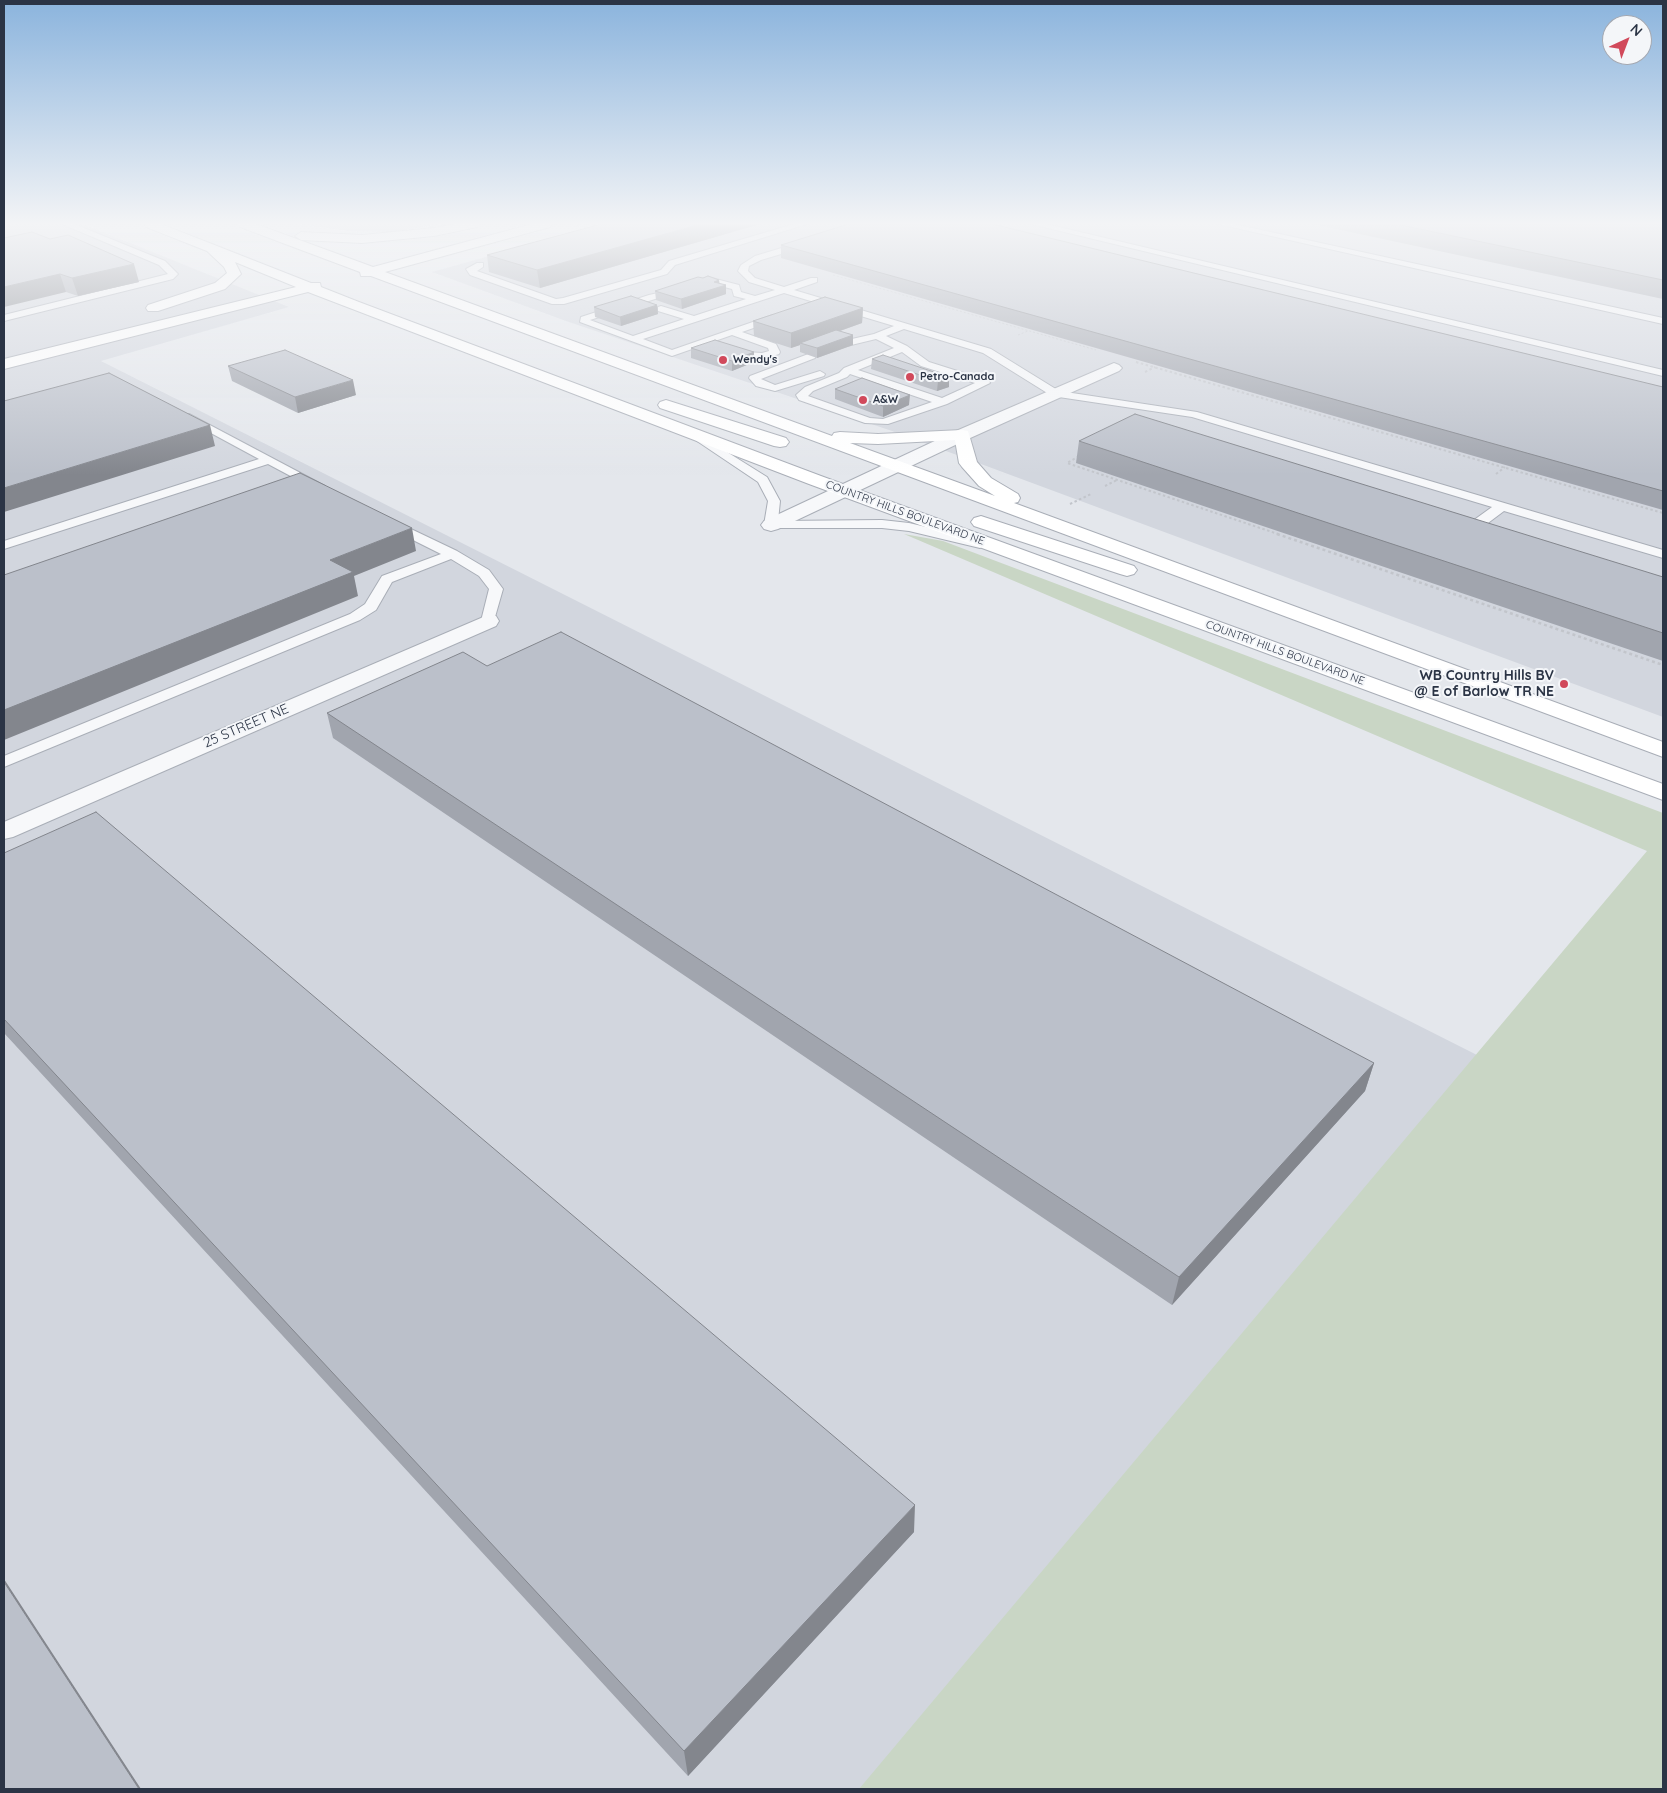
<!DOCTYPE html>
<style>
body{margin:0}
#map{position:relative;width:1667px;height:1793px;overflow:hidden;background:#e4e7ec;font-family:Quicksand,sans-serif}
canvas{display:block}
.frame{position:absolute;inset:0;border:5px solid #2b3445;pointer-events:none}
.north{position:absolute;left:1602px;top:15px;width:50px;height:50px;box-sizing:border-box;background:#f4f6f9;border:1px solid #a4a8b1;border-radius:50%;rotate:43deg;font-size:14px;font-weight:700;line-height:20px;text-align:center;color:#2b3445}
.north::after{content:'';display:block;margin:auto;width:18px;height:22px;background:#d1495b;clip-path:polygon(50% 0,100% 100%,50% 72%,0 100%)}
</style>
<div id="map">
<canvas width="1667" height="1793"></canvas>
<div class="frame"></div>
<div class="north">N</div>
</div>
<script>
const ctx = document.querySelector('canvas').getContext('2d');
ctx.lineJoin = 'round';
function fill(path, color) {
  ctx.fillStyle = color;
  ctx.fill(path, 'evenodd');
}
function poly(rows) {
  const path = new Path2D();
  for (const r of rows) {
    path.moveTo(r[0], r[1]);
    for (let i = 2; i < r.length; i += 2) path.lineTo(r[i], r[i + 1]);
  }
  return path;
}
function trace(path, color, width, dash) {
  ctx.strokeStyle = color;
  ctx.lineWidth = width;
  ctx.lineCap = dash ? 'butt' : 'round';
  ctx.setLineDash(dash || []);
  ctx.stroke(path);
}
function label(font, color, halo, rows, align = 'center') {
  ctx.font = font + ' Quicksand,sans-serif';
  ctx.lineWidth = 4;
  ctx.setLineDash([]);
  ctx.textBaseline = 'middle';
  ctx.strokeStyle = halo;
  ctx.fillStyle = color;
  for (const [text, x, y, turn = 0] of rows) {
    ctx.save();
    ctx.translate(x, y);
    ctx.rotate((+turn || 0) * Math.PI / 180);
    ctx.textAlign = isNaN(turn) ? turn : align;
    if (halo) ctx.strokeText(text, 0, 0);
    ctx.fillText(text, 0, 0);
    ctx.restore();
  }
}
const built = poly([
 [4,224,83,224,289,307,101,361,1477,1055,1663,1789,4,1789],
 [298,224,442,224,390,232,348,231],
 [604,224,1663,224,1663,717,892,431,566,321,432,272]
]);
const green = poly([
 [904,534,943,541,1663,813,1663,1789,859,1789,1647,851]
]);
const pathFar2 = poly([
 [576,225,587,229],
 [833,275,1096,350],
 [1018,335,1028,331],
 [1136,362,1138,363]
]);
const pathFar1 = poly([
 [1136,362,1663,513],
 [1145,372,1155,367],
 [1079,456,1067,463,1281,535],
 [1496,474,1505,467],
 [1105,486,1117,480],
 [1070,504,1091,494]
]);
const path = poly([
 [1277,534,1663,665]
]);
const lane = poly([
 [62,224,74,224,165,261,178,274,173,279,4,321,4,315,168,274,159,265,62,224],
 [794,224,807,224,675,265,667,274,564,304,552,304,470,275,466,269,477,263,483,263,483,267,477,271,556,299,563,298,661,270,669,261,794,224],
 [1031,224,1046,224,1663,370,1663,376,1031,224],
 [1218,224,1234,224,1663,318,1663,324,1218,224],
 [805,241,809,244,808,246,761,260,749,266,748,271,755,278,784,287,811,278,817,278,817,282,794,290,991,349,1059,391,1197,412,1663,550,1663,558,1504,511,1484,526,1474,526,1473,523,1474,520,1492,507,1192,417,1052,396,983,353,904,329,886,336,907,346,929,362,989,381,990,383,947,404,888,424,865,423,799,400,796,395,805,387,839,373,844,368,894,348,876,339,847,346,842,343,843,341,874,334,894,326,784,293,643,339,672,350,773,315,779,315,779,319,742,332,776,344,780,352,779,354,763,359,745,358,726,352,725,350,730,347,746,352,762,353,769,351,768,348,732,335,672,356,580,322,581,317,649,295,676,289,708,277,739,285,741,292,755,296,775,290,749,282,738,271,741,265,755,256,805,241],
 [709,283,732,289,734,296,746,299,694,316,661,306,658,307,658,311,684,319,633,336,590,320,655,299,682,293,709,283],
 [902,352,921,366,975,383,942,398,858,370,902,352],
 [850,374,932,402,883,419,870,418,808,396,813,391,847,377,850,374],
 [811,353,816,356,815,358,761,379,775,385,820,371,825,374,824,376,775,391,756,386,749,378,750,376,811,353],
 [189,414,325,486,319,490,315,489,268,464,4,549,4,541,259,459,185,419,183,417,185,415,189,414],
 [695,432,767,477,780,501,778,521,882,520,909,523,985,541,987,544,980,548,909,531,882,528,766,528,764,525,768,501,758,482,691,437,689,435,691,433,695,432],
 [390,519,457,551,489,570,503,589,493,624,483,624,481,621,489,589,479,576,451,559,392,582,376,610,360,620,4,767,4,756,350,614,365,604,382,576,441,554,385,526,384,523,385,520,390,519]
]);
const street = poly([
 [1114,363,1119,365,1122,368,1119,371,968,439,778,529,771,531,764,529,761,525,764,521,956,431,1114,363],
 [488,615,496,616,499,621,496,626,13,837,4,839,4,822,488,615]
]);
const secondary = poly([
 [144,224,161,224,311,283,320,283,321,287,359,302,821,476,1663,784,1663,800,809,484,308,292,4,369,4,359,296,287,235,262,241,274,225,289,158,311,148,311,146,308,148,305,215,283,227,273,224,267,207,251,146,227,144,224],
 [238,224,256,224,373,267,532,224,552,224,550,227,385,272,832,436,834,433,840,432,878,434,962,430,968,431,977,462,991,478,1018,494,1020,498,1018,502,1014,503,1663,742,1663,757,371,276,361,276,360,272,240,227,238,224],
 [955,440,959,463,962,467,979,486,995,496,850,443,878,444,955,440],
 [454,224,479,224,477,227,434,236,362,243,301,240,295,236,301,232,362,235,434,228,454,224],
 [666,400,786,438,789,442,786,446,780,447,774,446,660,408,658,405,660,402,666,400],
 [981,516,1134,566,1137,570,1134,574,1127,576,1120,574,974,526,971,522,974,518,981,516]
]);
const wall = poly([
 [601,224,760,224,540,288,489,272,487,255],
 [1313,224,1663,224,1663,299],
 [4,238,139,282,78,296,66,292],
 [781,245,1663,387,1663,510,781,258],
 [719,283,726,294,682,309,656,300,655,291],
 [657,305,658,314,621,326,595,317,594,307],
 [863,308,862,323,840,331,853,335,853,345,817,358,800,352,800,345,791,348,754,336,753,321],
 [691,348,754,352,754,362,732,371,691,358],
 [872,359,949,377,949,387,937,391,871,369],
 [228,366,356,395,298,413,232,381],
 [835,389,909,405,883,417,835,399],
 [1079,441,1663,577,1663,661,1076,463],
 [487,666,1374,1063,1365,1091,1172,1305,333,738,327,713],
 [4,853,914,1532,688,1776,4,1033]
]);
const shadedWall = poly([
 [701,224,760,224,540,288,537,270],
 [134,264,139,282,78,296,72,278],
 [60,274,66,292,4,307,4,287],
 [719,280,720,287,726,285,726,294,682,309,681,299,714,282],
 [657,305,658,314,621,326,620,317],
 [863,308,862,323,803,344,800,343,800,345,791,348,791,333],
 [853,335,853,345,817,358,817,348],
 [754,352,754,362,732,371,732,361],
 [949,377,949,387,937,391,938,381],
 [353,380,356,395,298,413,295,397],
 [910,395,909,405,883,417,883,406],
 [210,425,215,446,4,512,4,488],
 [412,528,416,551,354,576,358,596,4,740,4,710,330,560],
 [1374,1063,1365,1091,1172,1305,1179,1277],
 [915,1505,914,1532,688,1776,684,1751],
 [4,1579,141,1789,139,1789,4,1582]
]);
const building = poly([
 [601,224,701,224,537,270,487,255,601,224],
 [849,224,992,224,1663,387,1663,491,781,245,849,224],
 [1396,224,1663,224,1663,280,1396,224],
 [32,232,50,239,68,235,134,264,72,278,60,274,4,287,4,238,32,232],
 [708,276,719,280,714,282,726,285,681,299,655,291,698,277,703,278,708,276],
 [631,296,657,305,620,317,594,307,631,296],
 [825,297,863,308,791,333,753,321,825,297],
 [836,330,853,335,817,348,800,343,836,330],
 [715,340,754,352,732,361,691,348,715,340],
 [285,350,353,380,295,397,228,366,285,350],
 [883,355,949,377,938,381,872,359,883,355],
 [109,373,210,425,4,488,4,401,109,373],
 [862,378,910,395,883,406,835,389,862,378],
 [1135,414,1663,577,1663,633,1079,441,1135,414],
 [300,473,412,528,330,560,353,572,4,710,4,575,300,473],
 [561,632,1374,1063,1179,1277,327,713,463,652,487,666,561,632],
 [96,812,915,1505,684,1751,4,1019,4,853,96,812],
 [4,1582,139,1789,4,1789,4,1582]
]);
const markers = [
 [723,360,5,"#d1495b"],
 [910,377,5,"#d1495b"],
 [863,400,5,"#d1495b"],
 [1564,684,5,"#d1495b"]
];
const farPoinames = [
 ["Wendy's",733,360],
 ["Petro-Canada",920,377],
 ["A&W",873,400]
];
const farStreetnames = [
 ["COUNTRY HILLS BOULEVARD NE",905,513,20],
 ["COUNTRY HILLS BOULEVARD NE",1285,653,20]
];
const poiNames = [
 ["WB Country Hills BV",1554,676],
 ["@ E of Barlow TR NE",1554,692]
];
const streetNames = [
 ["25 STREET NE",246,726,-23]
];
fill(built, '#d2d6de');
fill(green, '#c9d6c5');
trace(lane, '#a9aeb7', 2);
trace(street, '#a9aeb7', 2);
trace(secondary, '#a9aeb7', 2);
trace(pathFar2, '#c2c5cb', 1, [2, 2]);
trace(pathFar1, '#c2c5cb', 2, [2.5, 2.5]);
trace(path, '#c2c5cb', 2.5, [3, 3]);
fill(lane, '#f7f8fa');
fill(street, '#f7f8fa');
fill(secondary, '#fff');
fill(wall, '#a1a5ae');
fill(shadedWall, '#83868d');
fill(building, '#bbc0ca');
trace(building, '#83868d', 1);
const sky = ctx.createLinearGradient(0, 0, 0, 475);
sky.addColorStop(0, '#8bb4dd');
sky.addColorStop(0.47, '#f3f4f6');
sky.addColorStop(1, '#f3f4f600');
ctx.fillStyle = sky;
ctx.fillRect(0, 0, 1667, 475);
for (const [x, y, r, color] of markers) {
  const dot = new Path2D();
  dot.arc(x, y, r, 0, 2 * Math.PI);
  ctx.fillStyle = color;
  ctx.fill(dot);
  trace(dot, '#f4f6f9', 2);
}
label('bold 11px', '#2b3445', '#f4f6f9', farPoinames, 'left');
label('11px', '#2b3445', '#f4f6f9', farStreetnames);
label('bold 14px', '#2b3445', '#f4f6f9', poiNames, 'right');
label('14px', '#2b3445', '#f4f6f9', streetNames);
</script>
